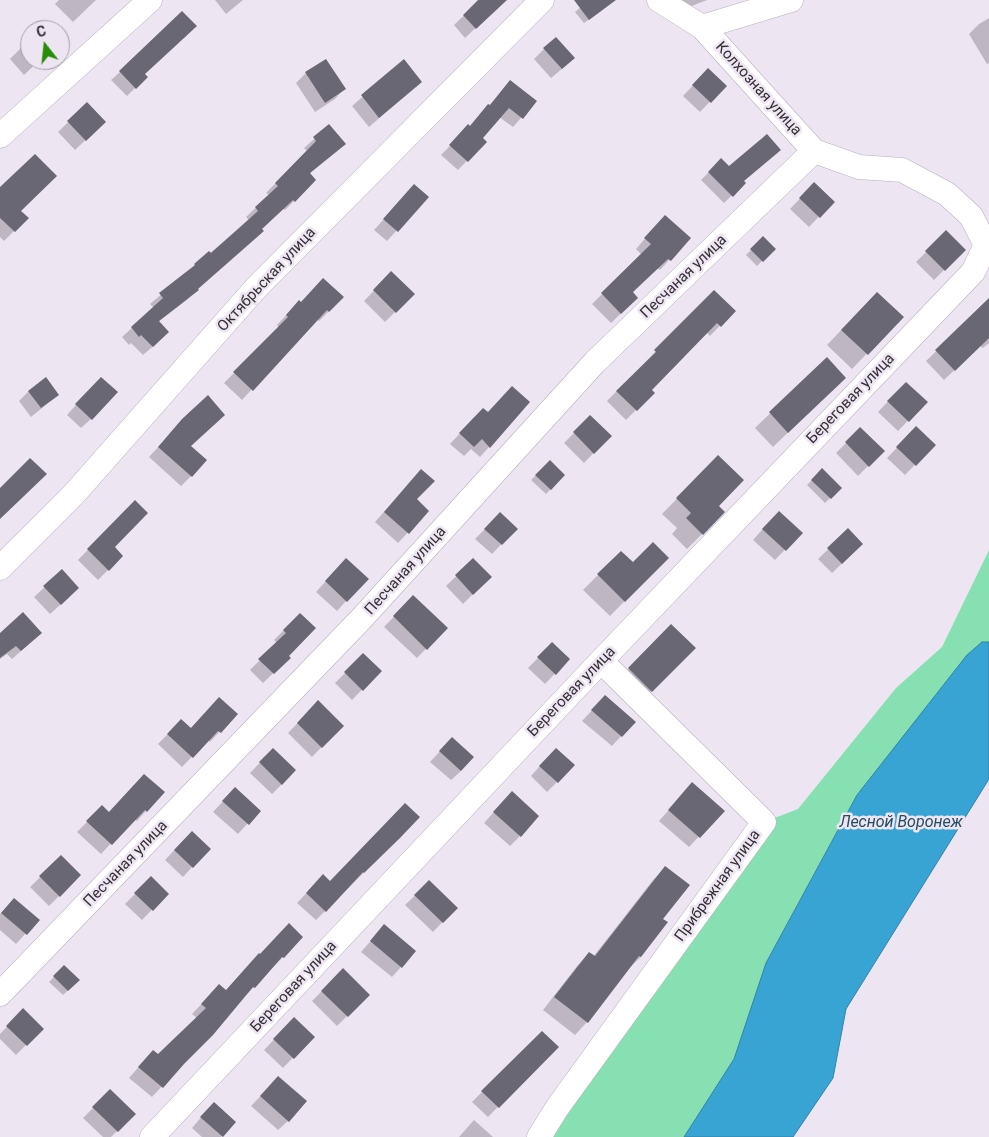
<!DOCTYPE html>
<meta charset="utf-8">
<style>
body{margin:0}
#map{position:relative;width:989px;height:1137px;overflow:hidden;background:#eee5f2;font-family:Roboto,sans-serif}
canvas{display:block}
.north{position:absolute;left:20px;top:20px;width:50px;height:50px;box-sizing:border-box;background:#eee5f2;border:1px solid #a39ca6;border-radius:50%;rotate:344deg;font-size:14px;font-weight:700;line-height:20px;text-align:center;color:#322f34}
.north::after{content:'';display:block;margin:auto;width:18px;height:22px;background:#278d08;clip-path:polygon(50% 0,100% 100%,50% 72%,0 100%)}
</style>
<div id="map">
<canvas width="989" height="1137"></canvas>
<div class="north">С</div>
</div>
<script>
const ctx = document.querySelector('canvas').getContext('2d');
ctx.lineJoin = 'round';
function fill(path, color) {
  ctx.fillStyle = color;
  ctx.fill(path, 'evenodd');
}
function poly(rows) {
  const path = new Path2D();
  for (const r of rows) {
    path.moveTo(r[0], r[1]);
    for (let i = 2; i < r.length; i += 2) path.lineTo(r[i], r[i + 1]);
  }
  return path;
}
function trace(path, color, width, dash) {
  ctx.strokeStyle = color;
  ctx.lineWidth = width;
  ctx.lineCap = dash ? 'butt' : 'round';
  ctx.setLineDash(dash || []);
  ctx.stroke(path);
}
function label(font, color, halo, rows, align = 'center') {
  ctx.font = font + ' Roboto,sans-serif';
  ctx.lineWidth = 5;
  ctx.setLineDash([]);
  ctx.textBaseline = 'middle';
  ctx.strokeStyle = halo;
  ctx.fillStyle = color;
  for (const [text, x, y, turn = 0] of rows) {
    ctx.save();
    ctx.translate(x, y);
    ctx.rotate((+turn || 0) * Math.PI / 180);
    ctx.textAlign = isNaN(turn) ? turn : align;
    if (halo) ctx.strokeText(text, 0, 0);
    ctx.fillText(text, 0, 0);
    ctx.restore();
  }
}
const green = poly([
 [989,550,989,642,982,643,857,795,766,963,734,1059,684,1137,539,1137,764,822,798,809,896,688,942,647]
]);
const water = poly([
 [982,642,989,642,989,779,846,1009,833,1078,793,1137,684,1137,734,1059,766,963,857,795,967,655,982,642]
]);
const shadow = poly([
 [59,0,96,0,73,22,55,4],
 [215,0,243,0,226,14],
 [480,0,505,0,465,38,454,25],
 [589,0,600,0,601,11,584,23,575,12],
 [681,0,707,0,684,9],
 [989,18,989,63,987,64,969,34,979,24],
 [30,39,30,60,40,60,24,75,10,59],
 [544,49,563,68,551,78,534,59],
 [325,60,344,89,335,99,315,112,296,83,306,73],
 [404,61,421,82,369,127,352,106],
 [120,72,144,74,146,77,127,96,111,80],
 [698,80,725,86,700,112,683,96],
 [510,82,535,102,513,127,499,117,481,138,485,142,458,170,441,155,489,106],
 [87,104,94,132,75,150,58,132],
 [329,126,344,144,309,174,315,180,285,210,283,209,197,289,188,299,158,322,158,342,143,355,131,343,129,345,122,337,154,308,150,304,249,220,246,217,269,195,266,193,307,151,304,148],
 [721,160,745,183,724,203,701,180],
 [814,184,833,202,809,227,790,209],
 [0,190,27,218,4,241,0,237],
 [405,196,427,197,387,241,374,230],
 [655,227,689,238,660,270,657,268,631,292,637,298,611,323,592,304,642,255,636,249],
 [946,232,964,250,934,280,916,262],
 [763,238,774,249,757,266,746,255],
 [391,273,413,294,385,322,364,301],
 [313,290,329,311,319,321,316,319,242,400,224,383,279,328,277,325,289,312,301,303],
 [714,292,734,311,710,336,706,332,650,390,653,393,626,420,607,401],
 [989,300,989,343,983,348,980,346,944,380,926,361],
 [862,308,902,317,852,369,827,345],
 [826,359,830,392,773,447,755,428],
 [91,388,91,419,81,428,67,415],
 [29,391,58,395,31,417,19,401],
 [896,393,926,402,898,431,878,412],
 [487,413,489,447,480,457,471,449,464,456,450,444,473,419],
 [590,417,610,436,584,463,564,443],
 [183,420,190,446,191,476,181,486,149,457],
 [916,428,934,445,905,475,887,458],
 [860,429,883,451,858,476,836,453],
 [718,457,717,506,702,534,687,549,672,534,677,528,662,514],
 [550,462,564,475,546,494,531,480],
 [822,470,840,488,825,503,807,485],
 [412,480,415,499,428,511,398,543,375,522],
 [135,502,113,547,122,556,98,580,78,560],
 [500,514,516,529,492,554,475,539],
 [769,522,801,533,775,560,753,540],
 [848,530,852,554,832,573,818,559],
 [621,552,633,564,667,558,610,616,583,590],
 [473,560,490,577,463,604,446,586],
 [336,570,346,601,337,611,316,592],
 [62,571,68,598,50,614,34,597],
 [413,597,446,628,417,658,384,627],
 [300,614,287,656,289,658,263,683,250,670,277,643,274,640],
 [671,626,694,648,636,706,614,684],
 [0,635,31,642,12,659,7,654,0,659],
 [552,644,568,660,545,684,528,668],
 [363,655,380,671,352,700,335,683],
 [219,698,236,714,210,742,208,740,182,767,158,744,181,721,190,729],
 [318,702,342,726,312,757,288,733],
 [596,706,634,722,612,746,582,721],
 [273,749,282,784,272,794,250,773],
 [442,749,461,771,451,780,430,762],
 [546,759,557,782,547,792,531,776],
 [134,785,146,811,137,821,134,819,101,854,77,832,102,807,108,813],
 [683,794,723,811,689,847,659,821],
 [225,799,259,811,238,834,213,812],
 [502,803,520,836,510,846,484,823],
 [399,838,316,920,297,903,313,886,330,882],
 [182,842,192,867,183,877,165,860],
 [61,857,80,875,49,906,30,887],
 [666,867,661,919,641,957,628,969,587,1022,575,1035,543,1010,577,966,589,953,593,957,653,880],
 [151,878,167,894,142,920,125,904],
 [429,882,456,908,433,932,405,905],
 [14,899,38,920,16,944,0,930,0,914],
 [279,935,283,957,244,997,152,1097,129,1078,143,1062,158,1056,197,1018,192,1014,209,996,225,992],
 [375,936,401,967,392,977,361,952],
 [64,966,78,980,63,995,49,982],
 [343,970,368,995,337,1026,312,1001],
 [23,1010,42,1029,16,1055,0,1039,0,1034],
 [294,1019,313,1037,283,1068,264,1050],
 [542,1032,557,1047,488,1117,472,1102],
 [269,1087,288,1121,278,1130,251,1106],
 [110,1091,134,1114,111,1137,103,1137,83,1118],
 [204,1114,234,1122,221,1137,202,1137,192,1128],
 [474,1120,493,1137,459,1137]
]);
const building = poly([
 [478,0,507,0,476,29,463,15],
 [574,0,616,0,589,20],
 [182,11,197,26,145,74,148,77,136,89,119,71],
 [556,37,575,58,562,69,543,48],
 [326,59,346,89,325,103,305,72],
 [404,59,422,82,379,118,361,95],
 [708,68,727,86,711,103,692,85],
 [510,80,537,101,523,119,509,108,483,138,487,142,468,162,449,145,468,124,470,126,488,104,490,105],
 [87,102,106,122,86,141,67,121],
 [329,124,346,144,310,173,316,180,295,202,293,200,262,229,264,231,198,289,199,290,159,321,169,332,153,347,141,335,139,337,131,327,163,298,159,293,195,265,194,264,209,251,211,253,258,211,255,207,278,186,275,183,316,141,313,137],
 [767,134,781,150,744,181,746,183,733,197,708,172,721,158,729,166],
 [35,154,57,176,21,211,29,218,15,232,0,218,0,187],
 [814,182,835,202,820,218,799,198],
 [414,184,429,197,398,232,383,219],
 [665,215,691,238,671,261,668,259,633,292,638,298,621,314,601,293,651,244,644,238],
 [946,230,966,250,945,271,925,251],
 [763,236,776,249,763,262,750,249],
 [391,271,415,294,396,313,373,290],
 [323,278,344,297,329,312,327,310,253,391,233,372,288,317,286,315,299,300,301,302],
 [714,290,736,311,721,327,717,323,652,390,655,393,637,411,616,391,656,352,654,350],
 [877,292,904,317,868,355,841,330],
 [989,298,989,338,955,371,935,350],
 [827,357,846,378,788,433,769,412],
 [46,377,59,395,41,408,28,391],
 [101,377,118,392,92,420,75,404],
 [906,382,928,402,909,422,887,401],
 [512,386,530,402,490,448,482,439,474,447,459,433,483,408,488,412],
 [208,395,225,415,191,446,207,460,192,477,158,447,182,419],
 [590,415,612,436,594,454,573,432],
 [916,426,936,445,916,466,896,447],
 [860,427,885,451,869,467,845,442],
 [718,455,744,480,719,506,725,512,703,535,686,518,691,513,676,498],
 [30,458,47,474,0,519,0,488],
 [550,460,565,475,551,490,535,475],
 [822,468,842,488,831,499,811,480],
 [421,469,435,481,417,499,429,511,409,534,384,512],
 [135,500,148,513,115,547,123,556,109,571,87,549],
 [779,511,803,533,786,551,762,529],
 [500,512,518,529,502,545,484,529],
 [848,528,863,544,842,564,827,548],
 [653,542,669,558,625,602,597,574,621,551,633,562],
 [346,558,369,579,347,602,325,581],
 [473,558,492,577,473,595,455,575],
 [62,569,79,588,61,605,43,586],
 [413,595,448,628,427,650,393,616],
 [23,612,42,633,21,651,16,646,0,658,0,633],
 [300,613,316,628,289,656,291,658,274,674,258,659,286,633,283,630],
 [671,624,696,648,652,692,628,668],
 [552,642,570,659,556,675,537,657],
 [363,653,382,671,363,691,344,672],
 [605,695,636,722,622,737,591,710],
 [219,697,238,714,221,733,218,731,193,758,167,734,181,719,191,728],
 [318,700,344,726,322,748,297,723],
 [452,737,474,757,461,771,439,751],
 [273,748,296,770,282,785,259,762],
 [556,748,575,765,558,783,539,766],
 [144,774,165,792,147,812,145,810,112,845,86,821,102,805,109,812],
 [692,782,725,811,700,838,668,810],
 [235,787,261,811,249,825,222,801],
 [512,791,539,816,521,837,493,812],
 [405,803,420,817,400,838,364,873,363,872,326,912,306,893,323,874,330,881],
 [192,831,211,849,193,868,174,850],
 [61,855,81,875,60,897,39,876],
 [665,866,690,885,663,919,668,922,641,957,639,956,588,1023,554,997,589,952,595,956],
 [151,876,169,894,153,911,134,893],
 [429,880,458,908,443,923,414,895],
 [14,898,40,920,27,935,1,913],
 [289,923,303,937,284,958,282,957,255,988,253,987,213,1035,184,1064,163,1088,138,1067,153,1050,158,1054,206,1008,201,1004,219,984,226,990,259,953,260,954],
 [384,924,416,951,402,968,370,941],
 [64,965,80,980,68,991,53,976],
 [343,968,370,995,348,1017,321,991],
 [23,1008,44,1029,27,1046,6,1026],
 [294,1017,315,1037,294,1059,273,1039],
 [542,1031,559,1047,499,1108,481,1091],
 [278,1076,307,1101,289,1122,260,1096],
 [110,1089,136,1114,118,1132,92,1107],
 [214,1102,236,1122,223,1137,200,1117]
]);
const street = poly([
 [702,27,791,0],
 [0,136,150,0],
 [0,568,74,494,256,288,542,0],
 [0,994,362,618,595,362,814,151],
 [152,1137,601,661,973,272,986,245,971,216,947,194,902,170,859,167,814,151,702,27,659,0],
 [539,1137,557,1108,764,822,601,661]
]);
const streetNames = [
 ["Колхозная улица",758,89,48],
 ["Песчаная улица",684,277,-44],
 ["Октябрьская улица",267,280,-47],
 ["Береговая улица",851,399,-46],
 ["Песчаная улица",406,571,-48],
 ["Береговая улица",572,692,-46],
 ["Песчаная улица",126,864,-46],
 ["Прибрежная улица",718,886,-54],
 ["Береговая улица",294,987,-47]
];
const waterNames = [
 ["Лесной Воронеж",901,823]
];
fill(green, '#86e0b2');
fill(water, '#37a4d4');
trace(water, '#3681a4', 1);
fill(shadow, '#0003');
fill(building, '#686773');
trace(street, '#b8afbb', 25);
trace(street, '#fff', 24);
label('15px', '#322f34', '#eee5f2', streetNames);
label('italic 16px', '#224d62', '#eee5f2', waterNames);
</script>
